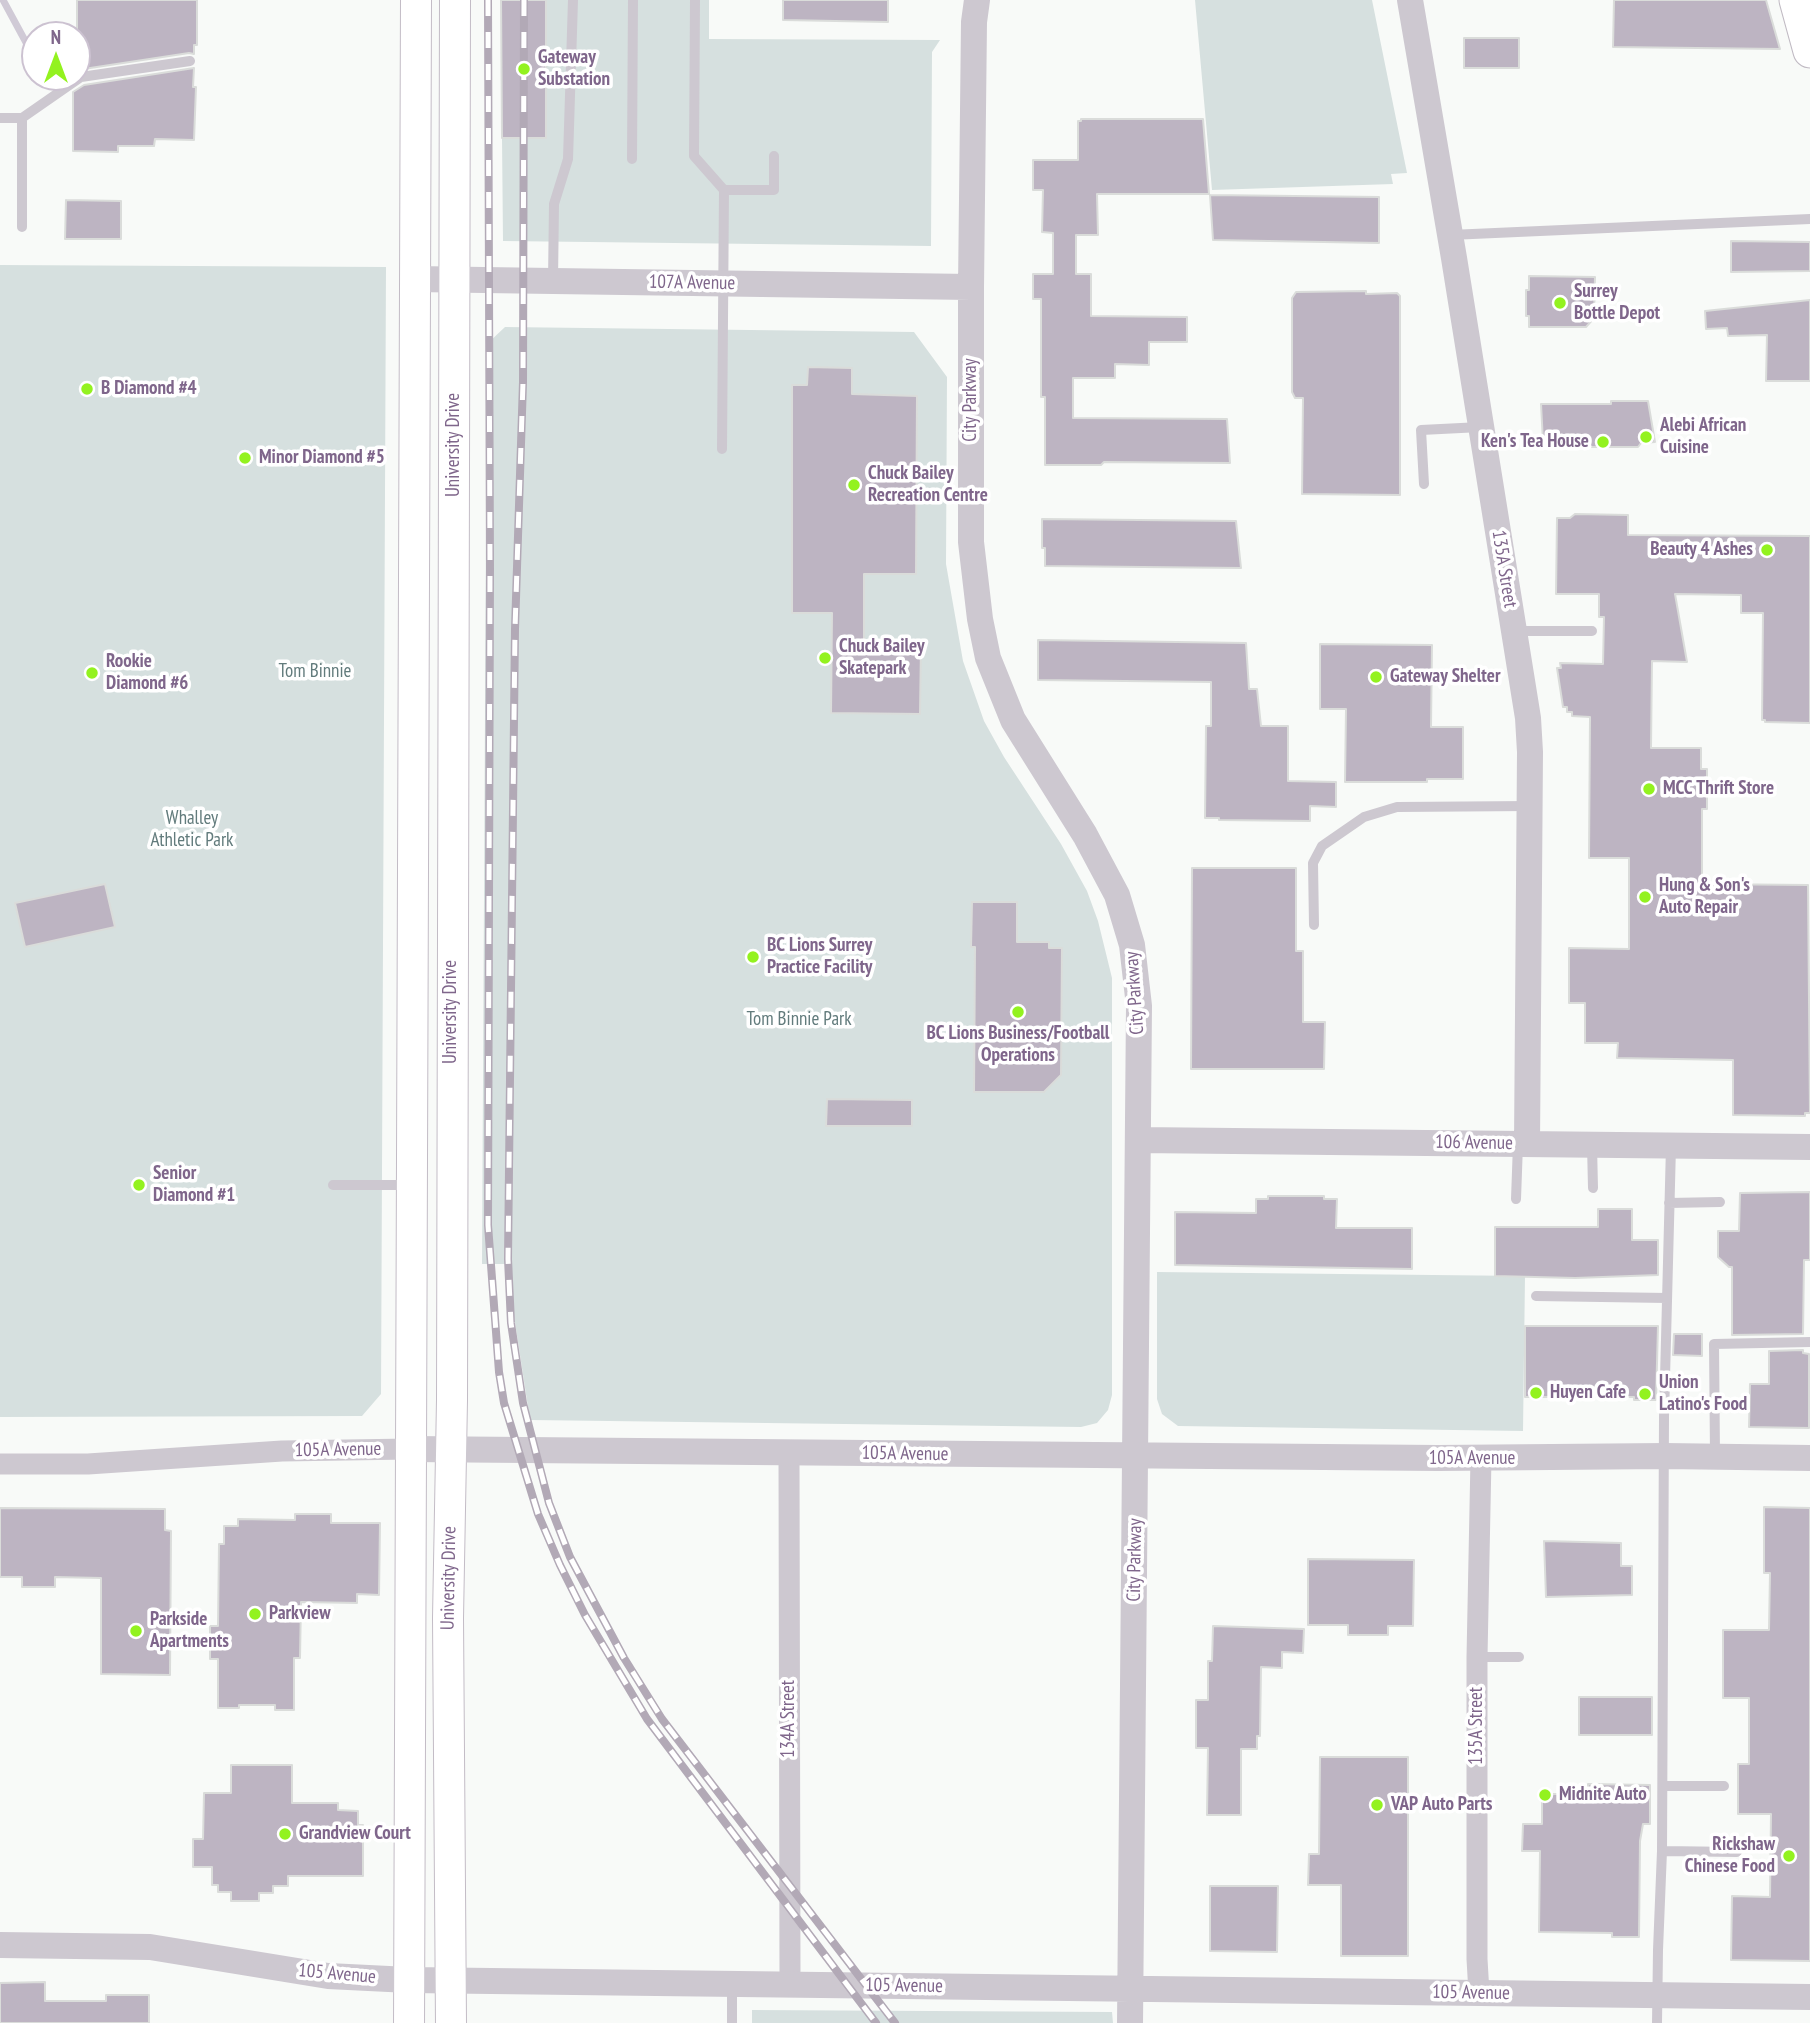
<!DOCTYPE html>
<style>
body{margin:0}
#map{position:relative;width:1810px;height:2023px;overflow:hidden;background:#f8faf8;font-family:"PT Sans Narrow",sans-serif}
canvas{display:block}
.north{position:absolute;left:21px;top:21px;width:70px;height:70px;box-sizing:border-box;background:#fff;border:2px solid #ccc2d1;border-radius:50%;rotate:0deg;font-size:19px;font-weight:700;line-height:28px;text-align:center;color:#7f668b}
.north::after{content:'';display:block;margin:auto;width:24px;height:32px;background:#93f21f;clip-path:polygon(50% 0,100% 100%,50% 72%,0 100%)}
</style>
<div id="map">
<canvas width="1810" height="2023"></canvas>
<div class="north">N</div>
</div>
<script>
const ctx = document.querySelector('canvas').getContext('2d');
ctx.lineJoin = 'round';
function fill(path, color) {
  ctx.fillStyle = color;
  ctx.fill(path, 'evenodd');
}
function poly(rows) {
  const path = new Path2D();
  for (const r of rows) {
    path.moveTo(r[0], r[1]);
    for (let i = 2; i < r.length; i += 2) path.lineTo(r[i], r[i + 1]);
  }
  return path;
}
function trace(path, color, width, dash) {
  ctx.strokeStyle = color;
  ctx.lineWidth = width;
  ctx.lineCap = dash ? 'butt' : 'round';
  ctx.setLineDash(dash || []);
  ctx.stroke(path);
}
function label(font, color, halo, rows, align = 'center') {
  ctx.font = font + ' "PT Sans Narrow",sans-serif';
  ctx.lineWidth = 7;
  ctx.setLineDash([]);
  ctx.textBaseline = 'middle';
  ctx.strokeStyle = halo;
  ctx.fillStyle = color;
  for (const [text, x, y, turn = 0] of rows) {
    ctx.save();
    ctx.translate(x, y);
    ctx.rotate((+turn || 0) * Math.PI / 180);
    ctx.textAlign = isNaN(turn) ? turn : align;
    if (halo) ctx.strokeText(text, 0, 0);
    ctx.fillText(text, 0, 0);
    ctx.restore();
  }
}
const green = poly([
 [546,0,709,0,709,39,940,40,932,52,931,246,503,241,502,138,546,138],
 [1195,0,1372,0,1407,173,1391,174,1393,184,1212,190],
 [0,265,386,267,381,1394,362,1416,0,1417],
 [505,327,914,332,947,377,946,564,963,661,984,721,1004,757,1061,844,1087,891,1098,921,1112,978,1112,1395,1108,1410,1097,1423,1081,1427,530,1420,506,1264,482,1264,487,344],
 [1157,1272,1525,1276,1523,1431,1178,1426,1162,1414,1157,1399],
 [752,2010,1112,2012,1113,2023,752,2023]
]);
const stream = poly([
 [3,0,29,48]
]);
const building = poly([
 [77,0,197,0,197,45,194,45,194,54,189,53,77,70,77,0],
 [501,0,546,0,546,138,502,138,501,0],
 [783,0,888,0,888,22,783,20,783,0],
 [1614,0,1766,0,1780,49,1613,47,1614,0],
 [1464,38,1519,38,1519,68,1464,68,1464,38],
 [194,68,193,87,196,87,194,140,155,139,154,146,118,146,118,152,73,151,73,92,84,85,194,68],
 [1081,119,1203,119,1209,194,1097,194,1098,235,1076,235,1076,274,1091,274,1091,316,1187,317,1187,342,1149,342,1149,365,1115,364,1115,378,1073,378,1073,418,1227,419,1230,463,1104,462,1101,465,1045,465,1045,397,1041,397,1041,299,1033,299,1033,274,1053,274,1053,233,1042,232,1043,190,1033,190,1033,160,1078,160,1078,121,1081,121,1081,119],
 [1210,195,1379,197,1379,243,1213,240,1210,195],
 [66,200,121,201,121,239,65,239,66,200],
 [1731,241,1810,242,1810,271,1731,272,1731,241],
 [1529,276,1595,277,1594,318,1586,327,1529,327,1529,316,1526,316,1526,290,1529,290,1529,276],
 [1366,291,1366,294,1397,293,1400,296,1400,495,1302,494,1303,398,1295,398,1292,392,1292,298,1296,292,1366,291],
 [1810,300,1810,381,1766,381,1767,335,1728,336,1727,328,1706,329,1705,311,1810,300],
 [808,367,852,368,852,394,917,396,916,574,864,574,864,644,921,645,920,714,831,713,832,613,792,613,792,385,807,385,808,367],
 [1611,401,1648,401,1655,442,1641,443,1638,447,1552,447,1550,442,1543,442,1541,404,1611,404,1611,401],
 [1575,514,1628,515,1628,535,1810,536,1810,723,1765,722,1765,720,1762,720,1763,613,1741,613,1741,595,1675,594,1687,662,1652,661,1651,748,1701,748,1701,769,1707,769,1707,809,1702,809,1702,884,1808,885,1810,1113,1805,1113,1805,1116,1733,1115,1733,1060,1617,1058,1618,1043,1585,1043,1585,1003,1569,1003,1569,948,1629,949,1629,858,1589,858,1590,717,1572,716,1572,712,1567,712,1567,707,1563,707,1557,668,1561,668,1560,663,1603,664,1604,617,1599,617,1599,594,1556,594,1557,518,1570,518,1575,514],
 [1042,519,1236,521,1241,568,1045,566,1045,548,1042,548,1042,519],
 [1038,640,1246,643,1249,689,1257,689,1261,726,1288,726,1288,781,1336,782,1336,807,1310,806,1310,821,1219,820,1219,818,1205,818,1206,726,1211,726,1211,682,1038,680,1038,640],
 [1320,644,1432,645,1431,727,1463,727,1463,779,1427,779,1427,782,1345,782,1346,709,1320,709,1320,644],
 [1192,868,1296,868,1296,951,1303,951,1303,1022,1325,1022,1324,1069,1191,1069,1192,868],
 [105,884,115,927,25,947,15,903,105,884],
 [972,902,1017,902,1017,942,1049,942,1049,948,1062,948,1061,1075,1044,1092,974,1092,975,947,971,947,972,902],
 [827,1099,912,1100,912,1126,826,1126,827,1099],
 [1810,1192,1810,1260,1804,1260,1803,1334,1732,1335,1732,1267,1729,1267,1718,1257,1718,1231,1739,1231,1740,1193,1810,1192],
 [1268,1196,1324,1196,1324,1199,1337,1199,1336,1228,1412,1228,1412,1269,1175,1265,1175,1212,1256,1213,1256,1199,1268,1199,1268,1196],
 [1598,1209,1632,1209,1632,1240,1658,1240,1658,1275,1575,1278,1495,1276,1495,1227,1598,1227,1598,1209],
 [1525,1326,1658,1326,1656,1400,1634,1400,1634,1397,1525,1397,1525,1326],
 [1674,1334,1702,1334,1702,1356,1673,1355,1674,1334],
 [1803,1350,1803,1353,1809,1354,1809,1428,1749,1427,1750,1384,1769,1384,1769,1351,1803,1350],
 [1764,1507,1810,1508,1810,1961,1731,1960,1732,1896,1770,1897,1771,1814,1738,1814,1738,1764,1749,1764,1749,1698,1723,1698,1723,1630,1769,1630,1770,1573,1764,1573,1764,1507],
 [0,1508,165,1509,165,1530,171,1531,170,1675,101,1674,101,1578,55,1577,55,1587,22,1587,22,1577,0,1577,0,1508],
 [295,1514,331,1514,331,1523,380,1523,379,1595,357,1594,357,1603,301,1602,300,1658,294,1658,294,1710,275,1710,275,1705,239,1705,239,1708,218,1708,218,1659,210,1659,210,1626,218,1626,219,1544,224,1544,224,1526,238,1526,238,1519,295,1520,295,1514],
 [1544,1541,1621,1543,1621,1566,1632,1566,1632,1595,1546,1597,1544,1541],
 [1308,1559,1414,1560,1413,1626,1388,1626,1388,1635,1348,1635,1348,1625,1308,1625,1308,1559],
 [1213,1626,1304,1629,1303,1653,1282,1652,1282,1668,1261,1667,1260,1736,1257,1736,1257,1749,1241,1749,1241,1815,1207,1815,1208,1748,1196,1748,1196,1700,1208,1700,1208,1661,1212,1661,1213,1626],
 [1579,1697,1652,1697,1652,1735,1579,1735,1579,1697],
 [1320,1757,1408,1757,1408,1956,1341,1956,1341,1885,1308,1885,1309,1854,1319,1854,1320,1757],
 [231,1765,292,1765,292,1803,338,1803,338,1810,358,1811,358,1825,363,1825,363,1876,288,1876,288,1886,273,1886,273,1893,259,1893,259,1901,231,1901,231,1892,218,1892,218,1885,212,1885,212,1867,193,1867,193,1839,203,1839,204,1793,231,1793,231,1765],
 [1588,1784,1650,1785,1650,1824,1643,1824,1640,1841,1639,1937,1612,1937,1612,1933,1539,1932,1540,1851,1522,1851,1523,1824,1542,1824,1542,1794,1588,1794,1588,1784],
 [1210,1886,1278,1886,1277,1952,1210,1951,1210,1886],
 [45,1982,45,2001,106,2001,106,1995,149,1995,149,2023,0,2023,0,1983,45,1982]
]);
const service = poly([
 [695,0,694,156,724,190],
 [0,118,22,118,81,77,190,61],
 [632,159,633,0],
 [22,227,22,118],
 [1450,235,1810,219],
 [553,281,554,204,568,159,573,0],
 [722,449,724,190,774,190,774,156],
 [1424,484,1421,430,1481,427],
 [1514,631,1592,631],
 [1314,925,1313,863,1322,846,1364,817,1397,807,1530,806],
 [1592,1145,1593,1188],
 [333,1185,410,1185],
 [1516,1199,1518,1144],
 [1669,1203,1720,1202],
 [1536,1296,1667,1298],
 [1715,1455,1714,1344,1810,1342],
 [1477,1657,1519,1657],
 [1663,1786,1724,1786],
 [1662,1851,1737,1852],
 [732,1984,732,2023],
 [1657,2023,1658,1950,1662,1851,1664,1417,1671,1146]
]);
const minor = poly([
 [789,1453,790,1985],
 [0,1464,88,1464,282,1451,410,1449],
 [1479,1993,1477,1959,1477,1657,1481,1458]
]);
const tertiary = poly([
 [977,0,974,22,971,287,971,542,980,619,988,658,1013,720,1085,835,1117,895,1132,945,1139,1006,1130,2023],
 [1410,0,1454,258,1528,718,1530,752,1527,1144],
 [414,279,971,287],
 [1138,1140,1810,1147],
 [410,1449,1438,1458,1665,1456,1810,1458],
 [0,1945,150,1947,328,1976,409,1980,1810,1997]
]);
const secondary = poly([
 [409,2023,416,0],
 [451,2023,448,1618,452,1400,455,0]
]);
const primary = poly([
 [1796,0,1810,51]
]);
const rail = poly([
 [488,0,490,568,488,1225,499,1372,504,1403,538,1514,560,1565,585,1615,647,1719,876,2023],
 [524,0,523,382,515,629,508,1259,511,1323,523,1403,549,1503,570,1557,624,1658,662,1719,895,2023]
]);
const markers = [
 [524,69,7,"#93f21f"],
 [1560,303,7,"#93f21f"],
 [87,389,7,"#93f21f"],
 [1646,437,7,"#93f21f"],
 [1603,442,7,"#93f21f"],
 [245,458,7,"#93f21f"],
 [854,485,7,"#93f21f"],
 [1767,550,7,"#93f21f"],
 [825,658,7,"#93f21f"],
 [92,673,7,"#93f21f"],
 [1376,677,7,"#93f21f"],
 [1649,789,7,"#93f21f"],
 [1645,897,7,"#93f21f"],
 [753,957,7,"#93f21f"],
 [1018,1012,7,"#93f21f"],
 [139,1185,7,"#93f21f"],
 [1536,1393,7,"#93f21f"],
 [1645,1394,7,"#93f21f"],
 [255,1614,7,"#93f21f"],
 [136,1631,7,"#93f21f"],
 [1545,1795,7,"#93f21f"],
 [1377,1805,7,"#93f21f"],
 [285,1834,7,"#93f21f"],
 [1789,1856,7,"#93f21f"]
];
const poiNames = [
 ["Gateway",538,58],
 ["Substation",538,80],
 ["Surrey",1574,292],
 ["Bottle Depot",1574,314],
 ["B Diamond #4",101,389],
 ["Alebi African",1660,426],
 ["Cuisine",1660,448],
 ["Ken's Tea House",1589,442,"right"],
 ["Minor Diamond #5",259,458],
 ["Chuck Bailey",868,474],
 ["Recreation Centre",868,496],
 ["Beauty 4 Ashes",1753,550,"right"],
 ["Chuck Bailey",839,647],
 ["Skatepark",839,669],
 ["Rookie",106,662],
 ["Diamond #6",106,684],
 ["Gateway Shelter",1390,677],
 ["MCC Thrift Store",1663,789],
 ["Hung & Son's",1659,886],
 ["Auto Repair",1659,908],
 ["BC Lions Surrey",767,946],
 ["Practice Facility",767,968],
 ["BC Lions Business/Football",1018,1034,"center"],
 ["Operations",1018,1056,"center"],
 ["Senior",153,1174],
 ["Diamond #1",153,1196],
 ["Union",1659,1383],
 ["Latino's Food",1659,1405],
 ["Huyen Cafe",1550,1393],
 ["Parkview",269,1614],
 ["Parkside",150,1620],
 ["Apartments",150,1642],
 ["Midnite Auto",1559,1795],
 ["VAP Auto Parts",1391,1805],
 ["Grandview Court",299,1834],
 ["Rickshaw",1775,1845,"right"],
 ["Chinese Food",1775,1867,"right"]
];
const streetNames = [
 ["107A Avenue",692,283,1],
 ["City Parkway",971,400,-90],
 ["University Drive",454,445,-90],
 ["135A Street",1504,569,81],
 ["City Parkway",1135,993,-94],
 ["University Drive",451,1012,-90],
 ["106 Avenue",1474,1143,1],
 ["105A Avenue",338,1450,-1],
 ["105A Avenue",905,1454,1],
 ["105A Avenue",1472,1459],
 ["City Parkway",1135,1560,-89],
 ["University Drive",449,1578,-89],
 ["134A Street",789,1719,-90],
 ["135A Street",1477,1726,-90],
 ["105 Avenue",337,1974,5],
 ["105 Avenue",904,1986,1],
 ["105 Avenue",1471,1993,1]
];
const parkNames = [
 ["Tom Binnie",315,672],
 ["Whalley",192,819],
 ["Athletic Park",192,841],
 ["Tom Binnie Park",799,1020]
];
fill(green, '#d6e0df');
trace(stream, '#d0cad6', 7);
fill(building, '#bdb4c2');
trace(building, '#dadcda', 2);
trace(secondary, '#c3bcc6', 32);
trace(primary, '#c0bac3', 35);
trace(service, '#cdc8d0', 10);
trace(minor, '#cdc8d0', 21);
trace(tertiary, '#cdc8d0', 26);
trace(secondary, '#fff', 30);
trace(primary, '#fff', 33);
trace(rail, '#b2a9b6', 8);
trace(rail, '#fff', 5, [16]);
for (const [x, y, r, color] of markers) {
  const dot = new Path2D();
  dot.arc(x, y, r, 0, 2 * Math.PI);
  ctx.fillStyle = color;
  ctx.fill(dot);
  trace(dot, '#fff', 2.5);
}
label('bold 19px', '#7f668b', '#fff', poiNames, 'left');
label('19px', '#7f668b', '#fff', streetNames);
label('19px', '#627b7c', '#fff', parkNames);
</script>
